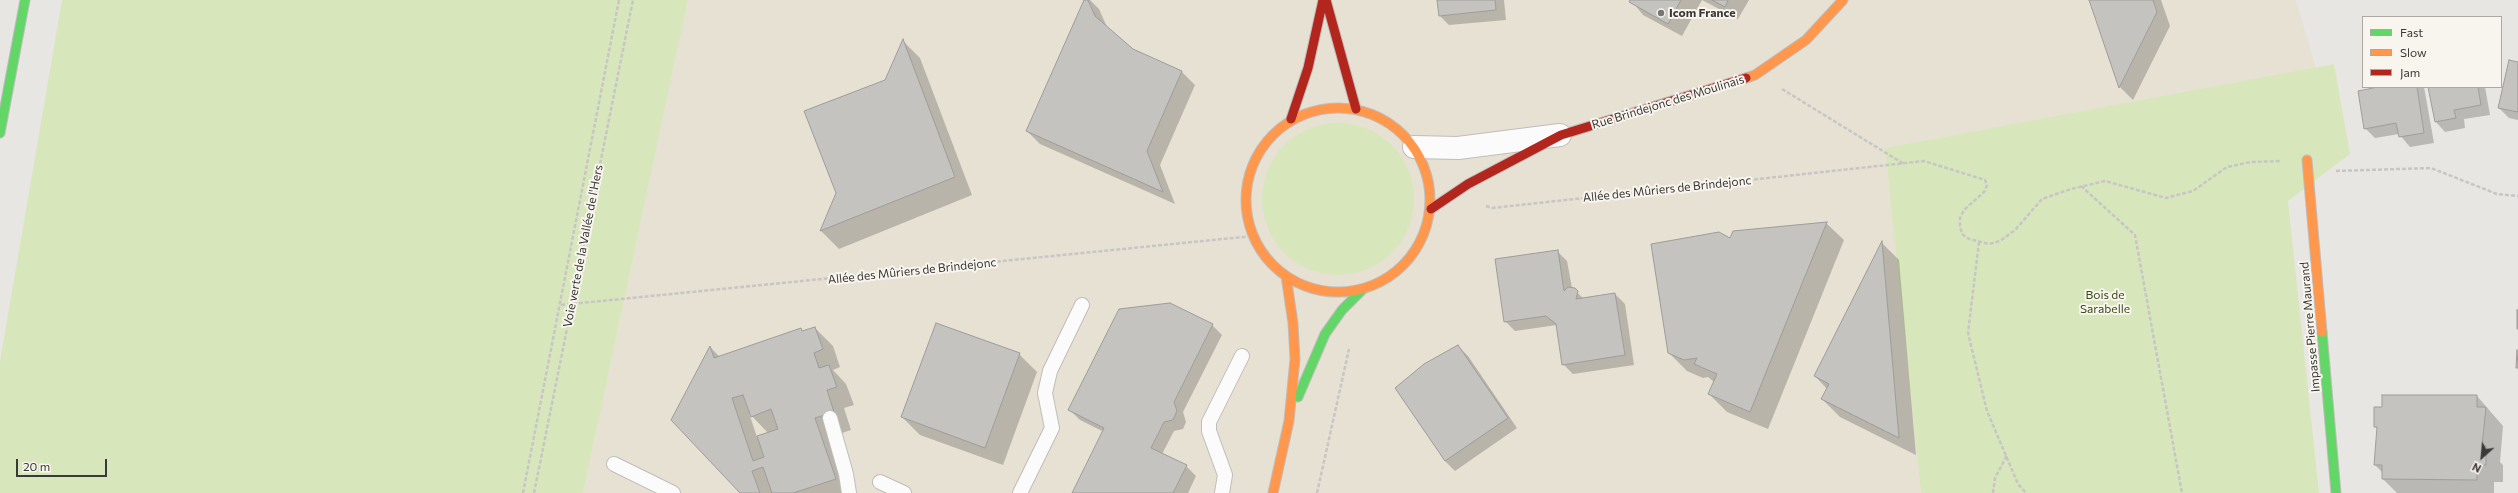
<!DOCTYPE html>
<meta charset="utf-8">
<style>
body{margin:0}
#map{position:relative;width:2518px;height:493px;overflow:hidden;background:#e8e6e3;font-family:Commissioner,sans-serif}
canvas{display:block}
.legend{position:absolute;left:2362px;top:16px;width:140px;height:72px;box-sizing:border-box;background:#f8f4ee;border:1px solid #aca9a5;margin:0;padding:5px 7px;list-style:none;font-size:12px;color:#3b3937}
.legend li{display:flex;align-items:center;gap:8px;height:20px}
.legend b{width:20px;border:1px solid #aca9a5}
.north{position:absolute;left:2462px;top:437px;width:40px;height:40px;-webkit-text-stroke:3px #f8f4ee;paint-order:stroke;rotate:207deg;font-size:11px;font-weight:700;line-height:16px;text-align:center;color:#3b3937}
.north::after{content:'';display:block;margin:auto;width:14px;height:18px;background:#3b3937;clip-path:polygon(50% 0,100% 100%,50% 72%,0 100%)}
.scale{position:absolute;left:16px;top:459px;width:91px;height:18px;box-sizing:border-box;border:2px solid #3b3937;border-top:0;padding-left:5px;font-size:12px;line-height:14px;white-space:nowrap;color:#3b3937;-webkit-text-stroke:3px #f8f4ee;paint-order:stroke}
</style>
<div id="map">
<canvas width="2518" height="493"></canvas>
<ul class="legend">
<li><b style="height:5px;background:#63d668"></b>Fast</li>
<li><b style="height:5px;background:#ff974d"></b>Slow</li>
<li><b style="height:5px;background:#b3261e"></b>Jam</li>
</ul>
<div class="north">N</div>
<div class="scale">20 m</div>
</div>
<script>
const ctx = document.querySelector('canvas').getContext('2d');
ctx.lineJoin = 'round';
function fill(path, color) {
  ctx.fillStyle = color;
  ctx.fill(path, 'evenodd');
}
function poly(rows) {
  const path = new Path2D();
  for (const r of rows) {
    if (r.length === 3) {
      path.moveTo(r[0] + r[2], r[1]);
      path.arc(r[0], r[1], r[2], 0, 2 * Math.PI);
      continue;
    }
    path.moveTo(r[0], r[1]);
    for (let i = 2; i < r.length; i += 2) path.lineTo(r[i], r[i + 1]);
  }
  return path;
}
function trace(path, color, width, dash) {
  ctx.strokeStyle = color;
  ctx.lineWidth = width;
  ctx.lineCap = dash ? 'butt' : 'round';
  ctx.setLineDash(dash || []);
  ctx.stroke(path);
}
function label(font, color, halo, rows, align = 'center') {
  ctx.font = font + ' Commissioner,sans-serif';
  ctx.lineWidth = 4;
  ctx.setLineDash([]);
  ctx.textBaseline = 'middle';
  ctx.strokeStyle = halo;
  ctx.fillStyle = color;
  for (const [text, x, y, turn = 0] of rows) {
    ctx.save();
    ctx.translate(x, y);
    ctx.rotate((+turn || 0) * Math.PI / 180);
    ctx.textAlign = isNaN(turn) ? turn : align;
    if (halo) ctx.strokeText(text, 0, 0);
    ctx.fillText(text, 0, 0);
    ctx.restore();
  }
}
const commercial = poly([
 [688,0,2296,0,2316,68,1885,148,1921,493,583,493]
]);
const green = poly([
 [62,0,688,0,583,493,0,493,0,361],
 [2334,64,2350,154,2288,201,2319,493,1921,493,1885,148],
 [1338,199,76]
]);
const shadow = poly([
 [1085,0,1090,0,1099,9,1107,27,1133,50,1182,72,1195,85,1160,165,1175,204,1040,144,1027,131],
 [1438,0,1504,0,1506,20,1449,25,1439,15],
 [1631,0,1702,0,1682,36,1643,15],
 [1702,0,1749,0,1738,19],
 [2090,0,2161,0,2170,26,2133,100,2120,87],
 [903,41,920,58,972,195,839,249,821,231],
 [2518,63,2518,120,2509,118,2499,108],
 [2384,87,2424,87,2434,143,2410,147,2399,134,2375,138,2365,128],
 [2429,87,2485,87,2490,115,2464,119,2465,128,2445,132,2436,122],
 [1826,223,1844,240,1768,429,1727,412,1709,394,1714,382,1708,377,1703,378,1687,371,1669,353,1731,239],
 [1882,243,1899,260,1916,455,1840,417,1822,399,1827,389,1815,376],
 [1557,251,1567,261,1572,288,1584,299,1615,294,1625,304,1634,365,1573,374,1563,364,1557,325,1515,331,1505,321],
 [1212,325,1222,335,1183,412,1186,422,1183,429,1174,431,1162,454,1186,466,1196,476,1188,493,1073,493,1104,432,1080,420,1070,410],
 [815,328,833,346,840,367,833,370,846,384,854,405,844,408,851,430,833,436,852,493,742,493,710,347,720,357],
 [749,413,768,433,757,437],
 [1458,346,1468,356,1517,428,1455,471,1445,461],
 [1019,354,1037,372,1003,465,920,435,902,417],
 [2477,396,2503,426,2500,462,2503,465,2503,482,2494,482,2494,493,2397,493,2383,479,2383,473,2375,465,2378,429,2375,426]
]);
const building = poly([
 [1084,0,1088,0,1095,16,1133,49,1182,71,1147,151,1163,192,1026,131,1084,0],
 [1437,0,1495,0,1496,10,1439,16,1437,0],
 [1630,0,1681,0,1668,24,1629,2,1630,0],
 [1712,0,1728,0,1725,7,1712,0],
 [2089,0,2153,0,2157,12,2119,88,2089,0],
 [903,39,955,177,820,231,836,193,804,111,885,80,903,39],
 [2509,60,2518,62,2518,112,2498,108,2509,60],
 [2378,87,2417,87,2424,133,2399,137,2396,123,2364,129,2358,91,2378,87],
 [2428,87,2478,87,2481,105,2454,110,2456,118,2435,122,2428,87],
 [1827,222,1750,412,1708,394,1717,374,1694,364,1697,358,1684,360,1668,353,1651,244,1719,232,1730,238,1733,231,1827,222],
 [1882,241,1899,438,1821,399,1829,384,1814,376,1882,241],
 [1558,250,1564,291,1568,287,1575,288,1578,291,1576,299,1615,293,1625,355,1562,365,1556,324,1546,316,1504,322,1495,259,1558,250],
 [1170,303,1213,324,1174,402,1177,411,1173,420,1164,422,1151,448,1187,465,1173,493,1072,493,1104,428,1068,410,1119,309,1170,303],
 [2517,310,2518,310,2518,329,2517,329,2517,310],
 [936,323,1020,353,985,448,901,417,936,323],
 [815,327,823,349,814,353,819,368,829,365,837,387,827,390,834,412,815,418,836,479,793,493,772,493,763,467,752,471,760,493,740,493,671,420,710,346,714,358,801,328,802,331,815,327],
 [743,395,751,417,771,409,778,429,757,436,764,457,753,461,732,398,743,395],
 [1458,345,1508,418,1445,461,1395,388,1424,364,1458,345],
 [2517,350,2518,368,2516,368,2517,350],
 [2382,395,2477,395,2477,407,2486,407,2482,446,2486,446,2486,465,2477,465,2477,480,2382,479,2382,465,2374,465,2377,427,2374,427,2374,407,2382,407,2382,395]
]);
const path = poly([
 [1782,89,1904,164],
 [2336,171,2431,168,2497,194,2518,196],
 [2081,186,2135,235,2182,493],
 [1486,206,1492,208,1924,161,1985,180,1987,185,1985,191,1964,210,1960,218,1960,226,1962,234,1969,239,1989,244,2000,241,2015,230,2042,199,2071,189,2105,181,2166,198,2193,191,2227,167,2251,162,2281,161],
 [1979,242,1968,333,1987,411,2018,484,2026,493],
 [561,305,1253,236],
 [523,493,619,0],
 [534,493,633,0],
 [1317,493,1349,349],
 [1993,493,1995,478,2007,455]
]);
const lane = poly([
 [830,418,846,474,849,493],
 [614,464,673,493],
 [880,482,904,493],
 [1020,493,1052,428,1045,393,1050,371,1082,305],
 [1222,493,1225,475,1209,431,1209,422,1242,356]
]);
const street = poly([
 [1414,147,1458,148,1560,135]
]);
const fast = poly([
 [0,133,25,0],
 [2322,332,2336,493],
 [1298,397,1325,334,1342,310,1362,290]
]);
const slow = poly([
 [1746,78,1755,75,1806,40,1843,0],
 [1338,200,92],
 [2307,160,2322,332],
 [1273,493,1289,421,1295,359,1293,323,1286,276]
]);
const jam = poly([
 [1326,0,1356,109],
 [1291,119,1308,68,1323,0],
 [1431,209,1468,184,1561,135,1746,78]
]);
const markers = [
 [1661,13,4,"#787673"]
];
const poiNames = [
 ["Icom France",1669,13]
];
const streetNames = [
 ["Rue Brindejonc des Moulinais",1668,102,-17],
 ["Allée des Mûriers de Brindejonc",1667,189,-6],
 ["Voie verte de la Vallée de l'Hers",583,246,-79],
 ["Allée des Mûriers de Brindejonc",912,271,-6],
 ["Impasse Pierre Maurand",2310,327,-95]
];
const parkNames = [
 ["Bois de",2105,295],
 ["Sarabelle",2105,309]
];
fill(commercial, '#e7e1d4');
fill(green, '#d8e6bc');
fill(shadow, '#0003');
fill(building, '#c5c3c0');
trace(building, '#9e9d9a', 1);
trace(lane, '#bfbdbb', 16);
trace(street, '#bfbdbb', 24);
trace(fast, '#bfbdbb', 11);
trace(slow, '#bfbdbb', 11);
trace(jam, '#bfbdbb', 11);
trace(path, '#c7c6c5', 2.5, [4, 2]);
trace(lane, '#fcfbfb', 14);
trace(street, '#fcfbfb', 22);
trace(fast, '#63d668', 9);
trace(slow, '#ff974d', 9);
trace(jam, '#b3261e', 9);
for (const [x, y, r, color] of markers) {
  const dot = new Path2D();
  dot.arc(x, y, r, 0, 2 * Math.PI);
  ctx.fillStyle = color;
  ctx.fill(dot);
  trace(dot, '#f8f4ee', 1.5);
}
label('bold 12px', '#3b3937', '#f8f4ee', poiNames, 'left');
label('12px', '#3b3937', '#f8f4ee', streetNames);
label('12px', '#3b4c15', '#f8f4ee', parkNames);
</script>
